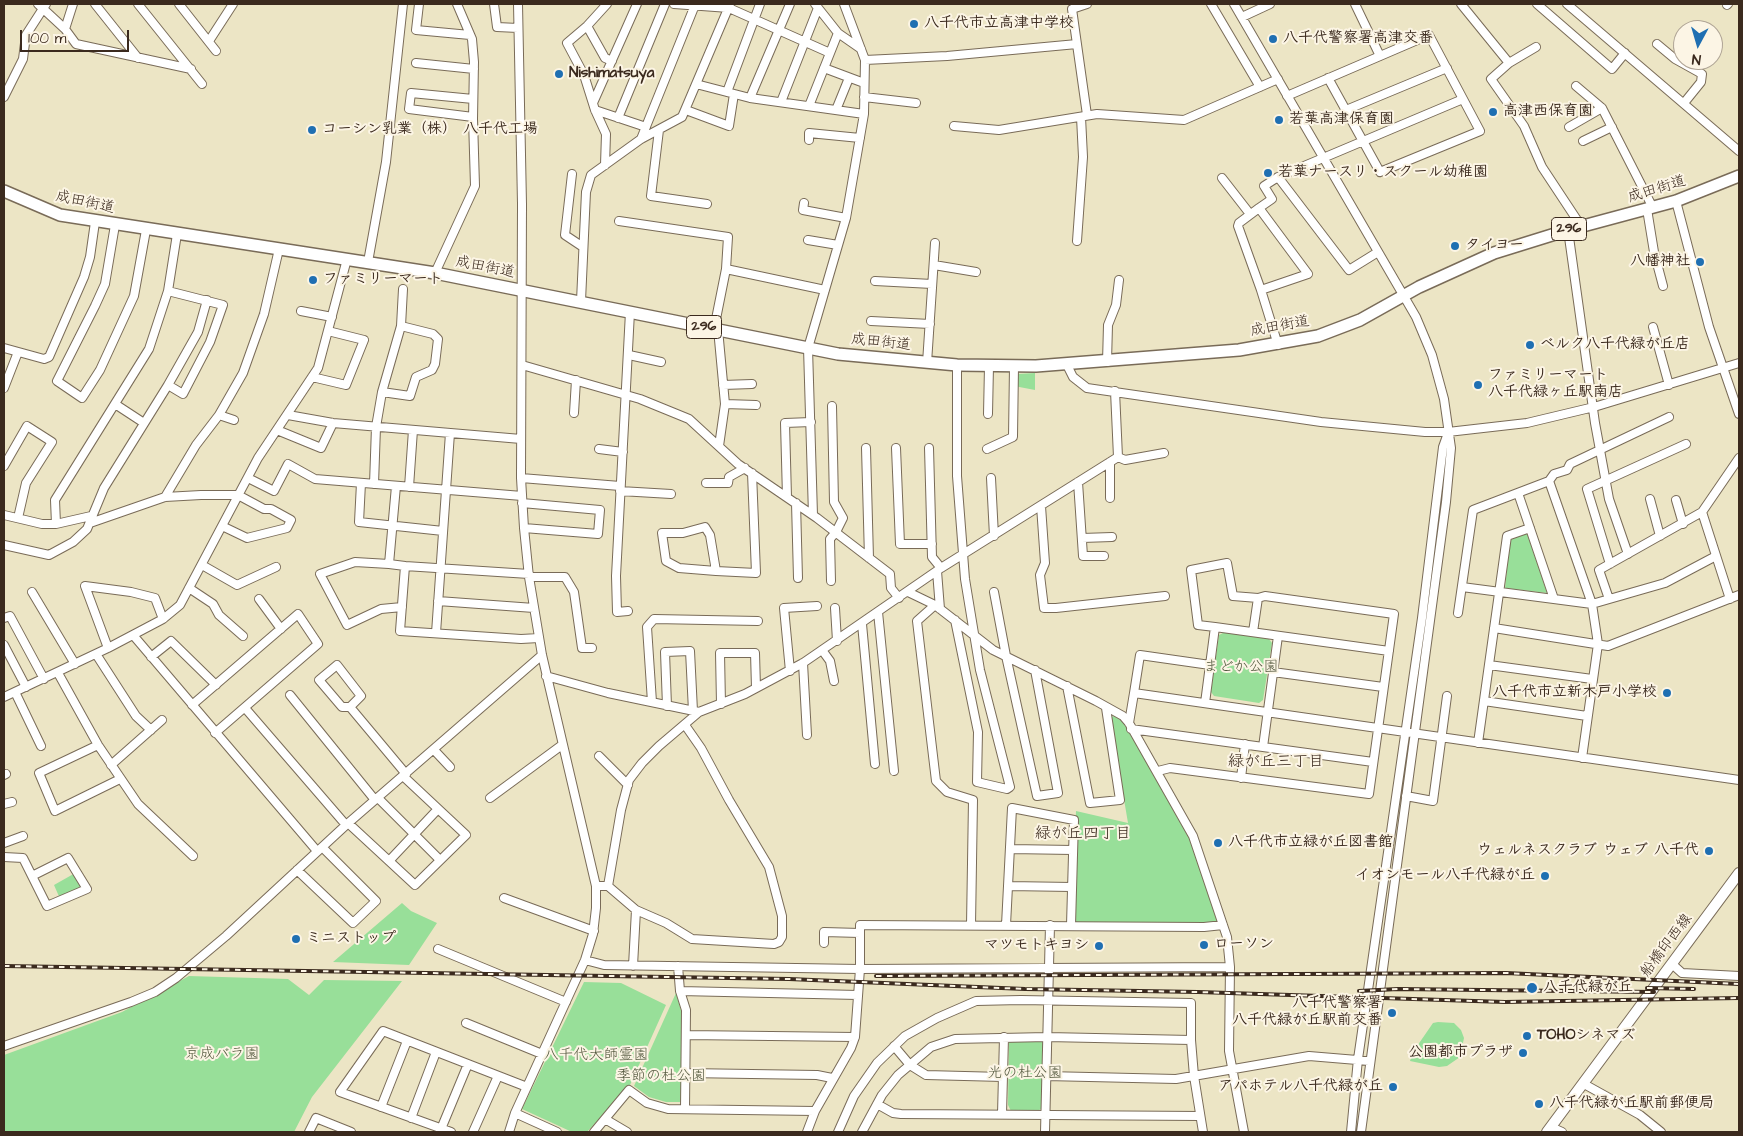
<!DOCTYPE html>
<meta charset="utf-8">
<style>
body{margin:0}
#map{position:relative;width:1743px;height:1136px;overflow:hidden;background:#ece5c5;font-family:"Architects Daughter",sans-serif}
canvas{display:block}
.frame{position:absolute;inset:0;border:5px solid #3b2a1e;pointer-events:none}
.north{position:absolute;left:1673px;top:20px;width:50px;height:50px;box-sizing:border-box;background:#fcf5e5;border:1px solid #afa495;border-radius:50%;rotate:186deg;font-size:14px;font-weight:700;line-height:20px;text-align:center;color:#3b2a1e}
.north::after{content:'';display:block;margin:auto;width:18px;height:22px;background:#1f6fb2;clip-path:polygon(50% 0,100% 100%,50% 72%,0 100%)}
.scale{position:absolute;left:20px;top:30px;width:109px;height:22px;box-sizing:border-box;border:2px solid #3b2a1e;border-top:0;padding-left:6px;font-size:15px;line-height:18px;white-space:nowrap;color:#3b2a1e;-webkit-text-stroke:4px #fcf5e5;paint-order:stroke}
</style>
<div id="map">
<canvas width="1743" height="1136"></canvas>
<div class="frame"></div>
<div class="north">N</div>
<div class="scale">100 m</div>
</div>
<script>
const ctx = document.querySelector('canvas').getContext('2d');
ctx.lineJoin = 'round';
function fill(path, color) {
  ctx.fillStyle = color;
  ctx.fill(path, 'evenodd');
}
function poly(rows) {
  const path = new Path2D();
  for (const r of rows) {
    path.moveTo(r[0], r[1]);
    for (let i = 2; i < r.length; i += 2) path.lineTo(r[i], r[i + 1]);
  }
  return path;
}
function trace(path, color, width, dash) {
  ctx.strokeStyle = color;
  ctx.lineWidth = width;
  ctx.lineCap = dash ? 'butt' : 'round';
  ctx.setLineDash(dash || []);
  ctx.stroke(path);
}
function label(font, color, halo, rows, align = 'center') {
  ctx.font = font + ' "Architects Daughter","Klee One",sans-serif';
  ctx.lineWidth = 4;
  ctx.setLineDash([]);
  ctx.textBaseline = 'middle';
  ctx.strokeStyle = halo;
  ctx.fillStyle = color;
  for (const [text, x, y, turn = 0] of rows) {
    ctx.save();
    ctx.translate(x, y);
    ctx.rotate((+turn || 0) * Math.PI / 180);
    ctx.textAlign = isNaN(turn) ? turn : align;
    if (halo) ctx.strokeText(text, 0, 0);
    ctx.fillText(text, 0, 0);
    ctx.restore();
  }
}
const green = poly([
 [1035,373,1035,390,1014,386,1017,374],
 [1527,533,1547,593,1505,588,1510,540],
 [1225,632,1269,639,1272,643,1263,700,1259,703,1214,696,1211,692,1219,635],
 [1114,716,1122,720,1136,738,1193,836,1223,925,1071,925,1076,811,1128,823,1110,717],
 [77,872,87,889,61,901,54,885],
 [402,903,411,911,437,923,409,965,333,962],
 [189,976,288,979,309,995,324,980,402,981,312,1097,294,1132,4,1132,4,1055,122,1012],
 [584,982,621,983,666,1005,630,1085,587,1132,572,1132,522,1109],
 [676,993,682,1014,681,1102,666,1102,649,1097,634,1086],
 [1438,1022,1454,1023,1461,1030,1464,1038,1460,1057,1447,1066,1439,1067,1410,1061,1413,1052,1433,1023],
 [1009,1040,1041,1040,1043,1043,1042,1108,1038,1111,1011,1111,1008,1105]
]);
const minor = poly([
 [38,4,65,29,73,4],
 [95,4,138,58],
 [138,4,202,84],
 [179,4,216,51],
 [419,4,416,30,470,35],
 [494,4,497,27,518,28],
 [674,4,729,8,830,53],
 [815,4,838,33,861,49],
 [1087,4,1072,9,1087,115],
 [1211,4,1260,87],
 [1234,4,1416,317,1432,355,1444,399,1451,448,1446,502,1361,1132],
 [1355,4,1380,56],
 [1461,4,1509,63,1536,47],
 [1537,4,1612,69,1625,53],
 [1567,4,1739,151],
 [1727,5,1728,4],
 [1242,17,1270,4],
 [587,26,605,58,612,61],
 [65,29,76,44,191,69],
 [209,41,233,4],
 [1657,44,1675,59,1702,74,1701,82,1684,103],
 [865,60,947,56,1077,44],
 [416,63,474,69],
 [1509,63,1491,79,1524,126,1542,167,1581,226],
 [824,68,864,83],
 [1328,78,1380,172,1480,131,1463,99],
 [696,84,750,98,864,114],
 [1576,86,1602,108],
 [727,92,760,4],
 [1287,96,1429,35,1463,99,1278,177,1349,270,1378,252],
 [4,97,23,59,26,35,46,4],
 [864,97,916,103],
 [750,98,790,4],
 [781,102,818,8],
 [593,103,637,4],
 [809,106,838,33],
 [595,110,646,127],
 [686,110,729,126,734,94],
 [836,110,849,78],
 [1346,110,1447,68],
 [473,117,409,109,411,93,473,99],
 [618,118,665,4],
 [954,126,999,130,1097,114,1184,120,1278,79],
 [1569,127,1602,108,1653,208],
 [659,130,651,196,707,204],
 [641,139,695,5],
 [809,140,809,133,860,138],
 [1583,141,1612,127],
 [605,165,606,134,595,110,584,75,567,43,587,26,607,4],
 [572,174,565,235,583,247],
 [1222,178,1250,214],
 [1676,201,1709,327,1739,414],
 [804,203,803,210,846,218],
 [1259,208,1308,274,1261,290,1238,226,1239,223,1259,208],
 [1259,208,1272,199,1264,186,1278,177],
 [1647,209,1654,252,1663,286],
 [619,221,728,237,726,269,714,329],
 [115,225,105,284,95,306,57,381,82,398,100,370,134,296,146,230],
 [1568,230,1595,423,1609,499,1628,554],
 [808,240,838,245],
 [1077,241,1083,157,1081,117],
 [368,262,386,162,403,4],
 [934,265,976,272],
 [726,269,825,290],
 [435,273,475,186,473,119,474,62,472,39,457,4],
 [875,281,932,284],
 [1261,290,1278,345],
 [581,301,586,192,591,175,641,139,682,117,730,4],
 [301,311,332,317],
 [871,321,930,324],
 [1653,327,1669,385],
 [718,329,725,404,719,446],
 [4,348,44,359,49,357,84,277,90,257,95,222],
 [629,355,661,362],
 [1107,362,1108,325,1116,305,1119,280],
 [927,363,935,243],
 [522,365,640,399,689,419,738,464,817,518,890,574,891,588,899,598],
 [1067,365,1073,377,1087,388,1321,422,1425,432,1448,432,1527,423,1594,407,1739,363],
 [312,377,346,385,364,340,328,331],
 [168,385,198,332,207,300],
 [723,385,752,384],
 [4,388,18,352],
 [382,392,410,396,416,377,432,370,435,364,438,339,433,334,401,326],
 [115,404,144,423],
 [725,404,756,405],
 [574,413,576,380],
 [988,414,989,366],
 [219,415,243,373,264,314,279,249],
 [288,415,333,423,521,439],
 [277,430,321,448,333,423],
 [866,448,869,558],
 [896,448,900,544,932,544],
 [929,448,932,557,941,568],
 [599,449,623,452],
 [987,449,1013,437,1014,366],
 [1118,457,1125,460,1164,453],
 [1110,462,1110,498],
 [4,466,27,426,52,442,26,483,18,518],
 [248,478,274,491,288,464,315,479,522,496],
 [521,478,620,486],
 [991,478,994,536],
 [1549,481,1554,474,1567,470,1570,464,1669,417],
 [1078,482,1083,556,1104,556],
 [361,483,359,522,443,531],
 [706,483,728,483,729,477,745,468],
 [374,484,376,427,382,392,401,326,403,289],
 [396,486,389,564,405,566,400,631,521,639,539,638],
 [409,487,413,430],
 [620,491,671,494],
 [1518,493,1554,599],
 [165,497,196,445,219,415,234,420],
 [787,497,785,423,811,422],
 [1650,499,1660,536],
 [1676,500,1683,524],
 [522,503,600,510,598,534,524,528],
 [796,503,798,578],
 [1041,506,1045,563,1040,575,1044,608,1056,608,1165,596],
 [1702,512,1730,599],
 [4,515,42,524,56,524],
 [813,515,808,348,846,218,864,114,865,60,844,4],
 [91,516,56,524,55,500,149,349,168,291,177,234],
 [90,523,165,497,201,495,238,495,264,509,271,509,291,520,287,528,247,538,222,526],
 [1082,538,1112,537],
 [4,545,49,555,73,542,87,529,104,488,168,385,183,394,210,342,223,305,168,291],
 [389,564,355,562,320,574,347,625,381,609,402,607],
 [1610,564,1587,489,1686,444],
 [202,565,237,585,276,567],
 [405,566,529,574],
 [716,571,710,535,705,527,683,533,662,533,666,561,679,568,716,571,756,573,752,473],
 [937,571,940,609],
 [529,577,565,577,574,592,582,648,592,648],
 [831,581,830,539,836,532,843,518,834,502,832,406],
 [1462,587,1592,604,1665,583,1716,556],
 [189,588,213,604,219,615,243,636],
 [32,592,75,664],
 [908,592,935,605,993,650,1096,701,1123,716,1129,723,1193,836,1227,937,1230,967,1229,1051,1244,1132],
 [994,592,1006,656,1037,796,1058,793,1035,670],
 [259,599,281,629],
 [1609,599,1599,570,1702,512,1739,458],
 [438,601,534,608],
 [935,605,917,621,936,781,947,792,973,800,971,925],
 [835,608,837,641],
 [628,611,617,612,616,576,630,312],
 [878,612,894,771],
 [1458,613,1473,510,1549,481,1592,604,1598,644,1582,758],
 [4,618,10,616,44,679],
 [955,620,978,732,977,782,1007,789,1010,787,980,670,965,579,957,476,957,365],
 [862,624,875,764],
 [1215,627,1389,651],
 [1494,628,1608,646,1739,595],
 [1253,632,1258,598],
 [436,633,450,433],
 [133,635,317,851],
 [4,645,26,687],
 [108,648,85,586,131,592,155,598,163,619],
 [822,650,830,661,834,681],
 [96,654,136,716,151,730],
 [151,657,171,641,216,685],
 [803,663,807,735],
 [1489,665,1592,679],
 [790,671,784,608,817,606],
 [1273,672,1383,687],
 [58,673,98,745,138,804,193,856],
 [546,676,608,693,699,712],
 [1067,686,1090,803,1120,800,1106,708],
 [15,692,41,746],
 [1134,693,1140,655,1210,665],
 [290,695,375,800],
 [4,697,108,648,163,619,180,605,258,458,318,368,347,259],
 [1484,701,1587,716],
 [652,702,647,627,654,619,758,621],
 [721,704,720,653,755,653,756,688],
 [192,705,298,614,318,644,215,733],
 [667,706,665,652,690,651,693,711],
 [350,707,361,696,337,665,319,680,342,707,350,707,406,774],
 [245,708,346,825],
 [1129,723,1134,693,1739,780],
 [1131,729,1373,762],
 [1478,743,1507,536,1530,528],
 [98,745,39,773,55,811,120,779],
 [1263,747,1278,636],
 [434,750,450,767],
 [599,756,628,785],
 [111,765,162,720],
 [1158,771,1170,768,1369,794,1394,614,1265,596,1258,598,1233,596,1227,563,1191,570,1198,625,1215,627,1205,703],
 [4,775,6,774],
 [1241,778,1245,744],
 [1406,796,1433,801,1447,696],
 [378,798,440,860],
 [490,798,562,745],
 [4,804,12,802],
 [348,823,415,885,466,835,403,776],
 [4,843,23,836],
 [1010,849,1073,850],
 [4,857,23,858,47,906,87,889,68,858,32,876],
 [389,861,438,809],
 [297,870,353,923,376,901,322,847],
 [596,886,608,886,621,810,629,780,642,763,659,746,699,712,745,694,803,663,941,568,1118,457,1115,391],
 [608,886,636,910,666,923,692,939,774,944,779,942,782,937,782,916,769,867,729,800,701,748,685,725],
 [1008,886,1072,887],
 [504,898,594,931],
 [1006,925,1012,808,1074,820,1071,925],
 [824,943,824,932,860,933],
 [438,949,566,1002],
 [585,960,604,965,860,969,1230,967],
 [1672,964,1682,973,1739,976],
 [633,966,636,910],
 [678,966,680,991,686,1010,685,1109],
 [680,991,858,995],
 [466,1023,542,1054],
 [686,1035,855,1037],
 [4,1046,131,1002,155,992,176,978,226,936,346,825,542,655],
 [894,1046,910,1065,926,1075,1003,1077],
 [686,1073,817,1075,832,1078],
 [1046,1076,1176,1079,1309,1056,1369,1061],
 [1584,1084,1640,1115,1661,1132],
 [877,1104,893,1113,901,1114,1200,1116],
 [381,1107,407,1041],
 [515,1113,557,1132],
 [1002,1114,1004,1037],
 [411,1118,436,1052],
 [605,1119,627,1132],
 [1551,1127,1562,1132],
 [441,1129,468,1064],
 [309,1132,316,1118,351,1132],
 [451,1132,340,1092,383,1031,527,1087],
 [473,1132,498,1076],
 [509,1132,515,1113,585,960,593,934,596,908,596,886,542,655,529,577,524,528,521,478,522,204,518,4],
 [594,1132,629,1090,647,1103,668,1109,815,1111],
 [807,1132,815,1111,851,1048,855,1037,860,969,860,925,1204,927,1223,925],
 [838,1132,854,1096,877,1063,905,1036,937,1018,976,1001,1021,1000,1191,1003,1191,1040,1194,1076,1203,1132],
 [862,1132,882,1095,898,1075,931,1047,955,1039,1047,1037,1191,1040],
 [1045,1132,1050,925],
 [1351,1132,1358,1059,1422,618,1443,447,1448,433]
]);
const major = poly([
 [1547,1132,1739,873]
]);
const highway = poly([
 [4,191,60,215,435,273,838,354,957,365,1036,366,1239,350,1318,336,1360,320,1419,287,1494,253,1568,230,1676,201,1739,176]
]);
const rail = poly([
 [4,966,789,979,1025,989,1198,992,1505,1002,1739,998],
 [876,976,1506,973,1739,984],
 [1647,988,1694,989],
 [1359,991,1398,989,1654,992]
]);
const markers = [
 [914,24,5,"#1f6fb2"],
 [1273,39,5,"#1f6fb2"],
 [559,74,5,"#1f6fb2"],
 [1493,112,5,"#1f6fb2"],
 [1279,120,5,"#1f6fb2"],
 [312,130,5,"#1f6fb2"],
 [1268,173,5,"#1f6fb2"],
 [1455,246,5,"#1f6fb2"],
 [1700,262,5,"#1f6fb2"],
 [313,280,5,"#1f6fb2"],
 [1530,345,5,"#1f6fb2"],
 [1478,385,5,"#1f6fb2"],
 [1667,693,5,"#1f6fb2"],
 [1218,843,5,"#1f6fb2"],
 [1709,851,5,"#1f6fb2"],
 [1545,876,5,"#1f6fb2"],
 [296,939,5,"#1f6fb2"],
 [1204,945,5,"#1f6fb2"],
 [1099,946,5,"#1f6fb2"],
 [1532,988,6,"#1f6fb2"],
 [1392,1013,5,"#1f6fb2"],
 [1527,1036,5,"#1f6fb2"],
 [1523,1053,5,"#1f6fb2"],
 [1393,1087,5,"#1f6fb2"],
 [1539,1104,5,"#1f6fb2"]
];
const shields = [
 [1569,229,35],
 [704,327,35]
];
const shieldNames = [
 ["296",1569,229],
 ["296",704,327]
];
const poiNames = [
 ["八千代市立高津中学校",924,24],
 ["八千代警察署高津交番",1283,39],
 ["Nishimatsuya",569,74],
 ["高津西保育園",1503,112],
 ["若葉高津保育園",1289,120],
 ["コーシン乳業（株） 八千代工場",322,130],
 ["若葉ナースリ・スクール幼稚園",1278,173],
 ["タイヨー",1465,246],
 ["八幡神社",1690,262,"right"],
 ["ファミリーマート",323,280],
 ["ベルク八千代緑が丘店",1540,345],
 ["ファミリーマート",1488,376],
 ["八千代緑ヶ丘駅南店",1488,393],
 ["八千代市立新木戸小学校",1657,693,"right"],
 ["八千代市立緑が丘図書館",1228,843],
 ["ウェルネスクラブ ウェブ 八千代",1699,851,"right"],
 ["イオンモール八千代緑が丘",1535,876,"right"],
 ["ミニストップ",306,939],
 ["ローソン",1214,945],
 ["マツモトキヨシ",1089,946,"right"],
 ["八千代緑が丘",1543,988],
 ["八千代警察署",1382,1004,"right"],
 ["八千代緑が丘駅前交番",1382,1021,"right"],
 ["TOHOシネマズ",1537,1036],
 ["公園都市プラザ",1513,1053,"right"],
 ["アパホテル八千代緑が丘",1383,1087,"right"],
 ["八千代緑が丘駅前郵便局",1549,1104]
];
const streetNames = [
 ["成田街道",1657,190,-17],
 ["成田街道",85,203,12],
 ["成田街道",485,268,11],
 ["成田街道",1280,327,-10],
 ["成田街道",881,343,6],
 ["船橋印西線",1667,946,-53]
];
const parkNames = [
 ["まどか公園",1241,668],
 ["京成バラ園",222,1055],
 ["八千代大師霊園",596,1056],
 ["光の杜公園",1025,1074],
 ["季節の杜公園",661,1077]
];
const neighbourhoodNames = [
 ["緑が丘三丁目",1276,763],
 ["緑が丘四丁目",1083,835]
];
fill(green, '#98df99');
trace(minor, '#796b58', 10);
trace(major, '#796b58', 12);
trace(highway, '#796b58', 14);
trace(minor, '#fff', 8);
trace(major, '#fff', 10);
trace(highway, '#fff', 11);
trace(rail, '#3b2a1e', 4);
trace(rail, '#fcf5e5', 2, [5.5]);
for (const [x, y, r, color] of markers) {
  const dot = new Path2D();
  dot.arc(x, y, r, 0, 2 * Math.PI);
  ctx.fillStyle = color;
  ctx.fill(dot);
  trace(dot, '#fcf5e5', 2);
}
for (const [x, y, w] of shields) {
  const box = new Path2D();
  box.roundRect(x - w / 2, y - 11.5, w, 23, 4);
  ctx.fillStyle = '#fcf5e5';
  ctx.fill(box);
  trace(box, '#3b2a1e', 1);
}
label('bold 14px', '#3b2a1e', null, shieldNames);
label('bold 15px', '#3b2a1e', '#fcf5e5', poiNames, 'left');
label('15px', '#3b2a1e', '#fcf5e5', streetNames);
label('15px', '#52573d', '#fcf5e5', parkNames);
label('16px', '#3b2a1e', '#fcf5e5', neighbourhoodNames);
</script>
